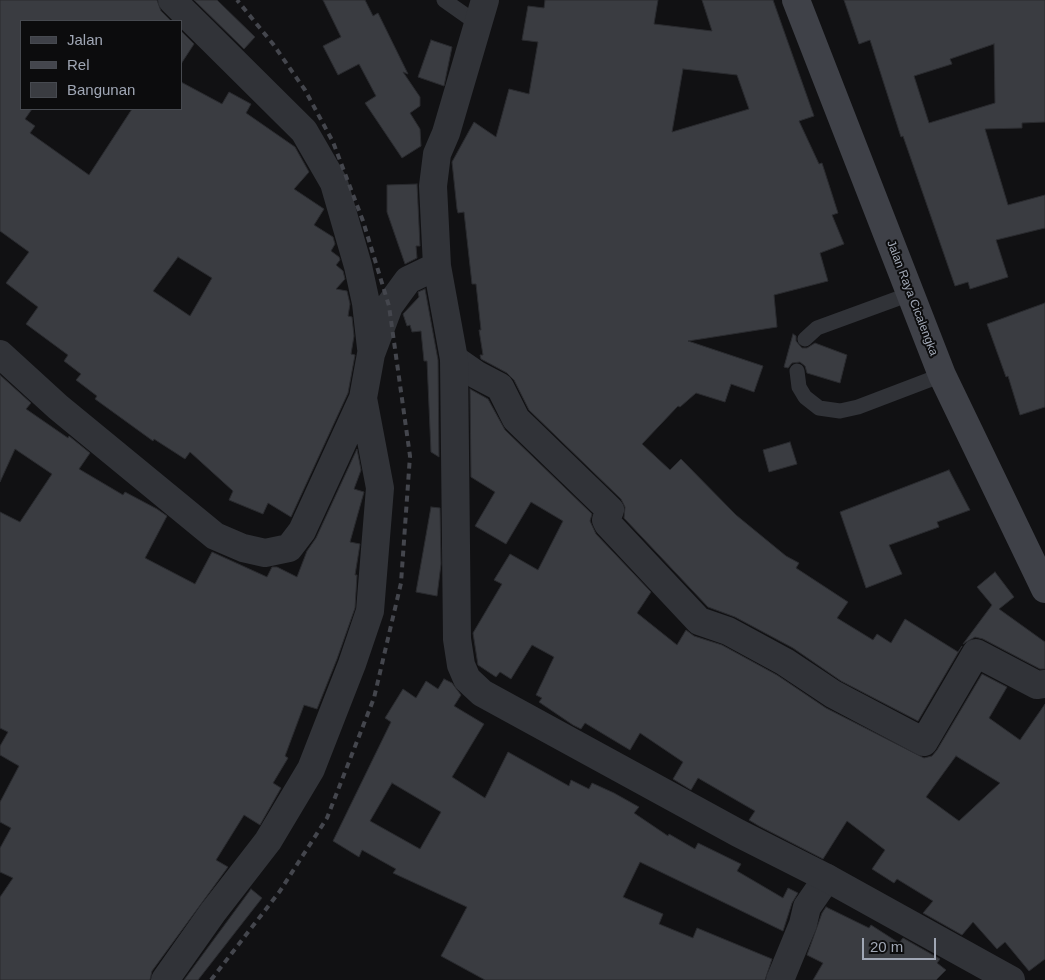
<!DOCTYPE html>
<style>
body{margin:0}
#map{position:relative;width:1045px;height:980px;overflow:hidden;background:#111113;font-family:Helvetica,sans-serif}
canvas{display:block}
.legend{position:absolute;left:20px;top:20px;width:162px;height:90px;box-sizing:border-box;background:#0c0c0d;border:1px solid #474a50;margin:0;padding:6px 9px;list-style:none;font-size:15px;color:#a0a7b5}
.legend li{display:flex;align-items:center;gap:10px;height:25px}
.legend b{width:25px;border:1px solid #474a50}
.scale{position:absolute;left:862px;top:938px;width:74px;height:22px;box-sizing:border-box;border:2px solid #a0a7b5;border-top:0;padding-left:6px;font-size:15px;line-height:18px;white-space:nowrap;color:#a0a7b5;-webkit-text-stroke:4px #0c0c0d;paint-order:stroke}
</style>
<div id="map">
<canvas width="1045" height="980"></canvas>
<ul class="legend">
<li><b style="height:6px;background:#3f4148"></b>Jalan</li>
<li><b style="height:6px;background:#44464d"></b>Rel</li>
<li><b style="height:14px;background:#3a3c41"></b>Bangunan</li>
</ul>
<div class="scale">20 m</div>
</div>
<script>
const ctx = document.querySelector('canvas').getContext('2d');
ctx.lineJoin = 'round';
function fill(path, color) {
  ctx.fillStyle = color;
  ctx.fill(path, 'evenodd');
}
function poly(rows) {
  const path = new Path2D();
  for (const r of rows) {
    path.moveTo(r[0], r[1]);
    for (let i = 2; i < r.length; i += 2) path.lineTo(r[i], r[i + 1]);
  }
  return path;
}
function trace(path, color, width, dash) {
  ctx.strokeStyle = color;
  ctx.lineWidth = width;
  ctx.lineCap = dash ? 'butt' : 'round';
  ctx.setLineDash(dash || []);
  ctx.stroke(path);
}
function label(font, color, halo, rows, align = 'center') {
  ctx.font = font + ' Helvetica,sans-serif';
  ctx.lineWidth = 4;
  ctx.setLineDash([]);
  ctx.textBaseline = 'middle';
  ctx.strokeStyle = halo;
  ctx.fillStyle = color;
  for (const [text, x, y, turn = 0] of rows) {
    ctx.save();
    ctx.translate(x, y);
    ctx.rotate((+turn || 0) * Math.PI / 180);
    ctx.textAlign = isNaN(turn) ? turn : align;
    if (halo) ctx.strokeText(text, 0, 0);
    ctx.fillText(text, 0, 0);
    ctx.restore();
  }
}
const building = poly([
 [0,0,157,0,161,11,171,21,21,21,21,109,32,109,25,119,35,126,30,133,89,175,132,109,181,109,181,82,222,104,229,92,251,104,246,113,295,147,309,172,294,189,324,209,314,225,333,237,335,244,331,251,339,257,340,260,336,265,343,271,345,279,336,289,347,291,350,304,348,316,352,317,354,336,351,354,355,355,348,393,291,517,268,503,263,514,229,500,233,491,190,452,185,459,154,439,153,441,95,399,97,396,76,380,81,374,64,361,68,355,26,324,38,307,6,283,29,252,0,231,0,0],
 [178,257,212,278,190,316,153,291,178,257],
 [194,0,217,0,255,37,244,49,194,0],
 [323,0,365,0,373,16,378,13,408,74,403,72,420,97,420,106,410,113,420,129,421,146,402,158,365,103,376,96,359,64,338,75,323,46,341,37,323,0],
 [545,0,658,0,654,24,712,31,702,0,773,0,814,116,799,121,819,164,822,163,838,213,832,215,844,244,820,253,828,281,774,295,777,327,688,341,763,366,754,392,731,384,725,402,696,393,680,407,678,406,642,444,670,470,681,459,736,515,786,556,799,563,796,568,848,602,837,618,873,640,877,634,891,643,905,619,958,652,962,646,918,721,841,681,793,648,735,617,708,607,624,518,625,507,621,499,529,410,514,380,507,373,481,359,480,355,483,355,479,330,481,330,476,284,472,284,464,212,458,213,457,209,452,162,474,122,496,137,509,89,529,94,538,42,522,40,528,6,544,8,545,0],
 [683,69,737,75,749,109,672,132,683,69],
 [844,0,1045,0,1045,122,1022,123,1022,128,985,129,1008,205,1045,195,1045,228,996,240,1008,277,970,289,968,282,955,286,903,136,901,137,870,40,859,44,844,0],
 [994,44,995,103,929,123,914,76,952,64,950,59,994,44],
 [181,31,194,44,181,64,181,31],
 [431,40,452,47,444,86,418,77,431,40],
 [417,184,420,246,416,246,417,258,405,264,387,212,387,185,417,184],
 [425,289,438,360,439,457,431,452,427,361,424,361,421,331,412,332,410,325,407,326,403,314,419,297,418,292,425,289],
 [1045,303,1045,407,1020,415,1008,376,1006,377,987,324,1045,303],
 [793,334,796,336,796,341,802,348,807,348,815,343,847,355,840,383,807,373,805,366,800,362,792,363,788,368,784,367,793,334],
 [0,375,31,403,26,409,68,438,69,436,90,453,79,469,123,495,125,492,157,509,167,516,145,558,195,584,212,552,267,577,272,567,277,567,297,577,307,551,316,538,357,449,361,470,354,489,364,492,350,542,360,544,355,575,357,575,355,608,337,659,317,709,304,705,285,756,288,758,273,783,281,788,260,825,244,815,216,860,228,867,152,971,150,980,0,980,0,897,13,878,0,872,0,848,11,828,0,822,0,802,19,766,0,755,0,746,8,732,0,728,0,512,20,522,52,474,15,449,0,482,0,375],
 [470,389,488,399,505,430,592,514,590,521,596,534,651,592,637,613,677,645,686,630,694,636,722,645,777,675,826,708,924,758,932,756,937,750,982,674,1007,687,989,718,1020,740,1045,704,1045,959,1029,971,1005,942,997,949,973,922,962,935,923,913,933,901,897,879,894,883,872,869,885,850,847,821,823,859,759,826,749,820,755,811,698,778,691,790,673,779,683,762,640,733,630,750,585,723,581,729,573,725,539,702,542,698,536,695,554,657,532,645,511,679,500,672,496,677,478,665,473,633,502,584,494,580,510,554,538,570,563,521,531,502,506,544,475,526,495,492,471,477,470,389],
 [956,756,1000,783,959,821,926,797,956,756],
 [790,442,797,464,769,472,763,450,790,442],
 [949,470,970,510,937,522,939,527,889,545,902,574,866,588,840,512,949,470],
 [431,507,440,508,441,564,437,596,416,592,431,507],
 [995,572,1014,597,999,609,1045,642,1045,669,1040,669,983,639,975,637,963,644,992,605,977,587,995,572],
 [444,679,452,683,461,695,454,706,484,724,452,777,485,798,508,752,569,786,571,780,589,789,592,783,614,793,639,807,634,813,668,836,669,834,695,849,698,843,741,864,737,871,783,898,788,888,798,893,792,903,783,931,640,862,623,897,663,914,659,924,693,938,697,928,772,959,765,980,485,980,441,956,467,907,393,873,396,869,362,850,359,857,333,841,391,722,385,718,403,689,416,698,426,681,438,689,444,679],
 [392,783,441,812,420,849,370,821,392,783],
 [251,889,262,898,198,980,184,980,251,889],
 [826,907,869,928,871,925,899,943,903,938,940,959,937,963,946,970,936,980,813,980,823,963,807,955,822,913,826,907]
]);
const service = poly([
 [444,0,478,24],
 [805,339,817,328,910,294],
 [797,371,799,387,805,397,819,408,840,411,858,407,942,375]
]);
const minor = poly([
 [454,359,477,375,500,387,516,419,610,510,606,520,608,524,699,621,728,631,785,662,833,694,924,742,976,653,1037,685,1045,684],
 [780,980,803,924,807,907,827,878]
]);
const tertiary = poly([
 [172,0,304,131,334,183,358,266,366,303,371,348],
 [437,266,454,359,457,639,461,665,467,679,482,693,738,833,827,878,1011,980],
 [0,354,58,407,215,536,243,548,265,553,289,548,302,531,363,398,371,354,389,306,408,280,437,266,433,186,437,154,446,133,485,0],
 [165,980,213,912,268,841,311,769,352,664,370,611,380,488,363,398]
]);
const secondary = poly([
 [796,0,942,375,1045,589]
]);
const rail = poly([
 [211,980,280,891,327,818,374,698,401,583,410,456,389,306,363,221,333,142,305,90,273,44,237,0]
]);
const streetNames = [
 ["Jalan Raya Cicalengka",912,298,69]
];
fill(building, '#3a3c41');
trace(building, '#2a2b2f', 1);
trace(service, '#313338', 15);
trace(minor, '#313338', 28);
trace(tertiary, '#313338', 28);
trace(secondary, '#3f4148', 28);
trace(rail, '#44464d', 4, [6, 5]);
label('12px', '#a0a7b5', '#0c0c0d', streetNames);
</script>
